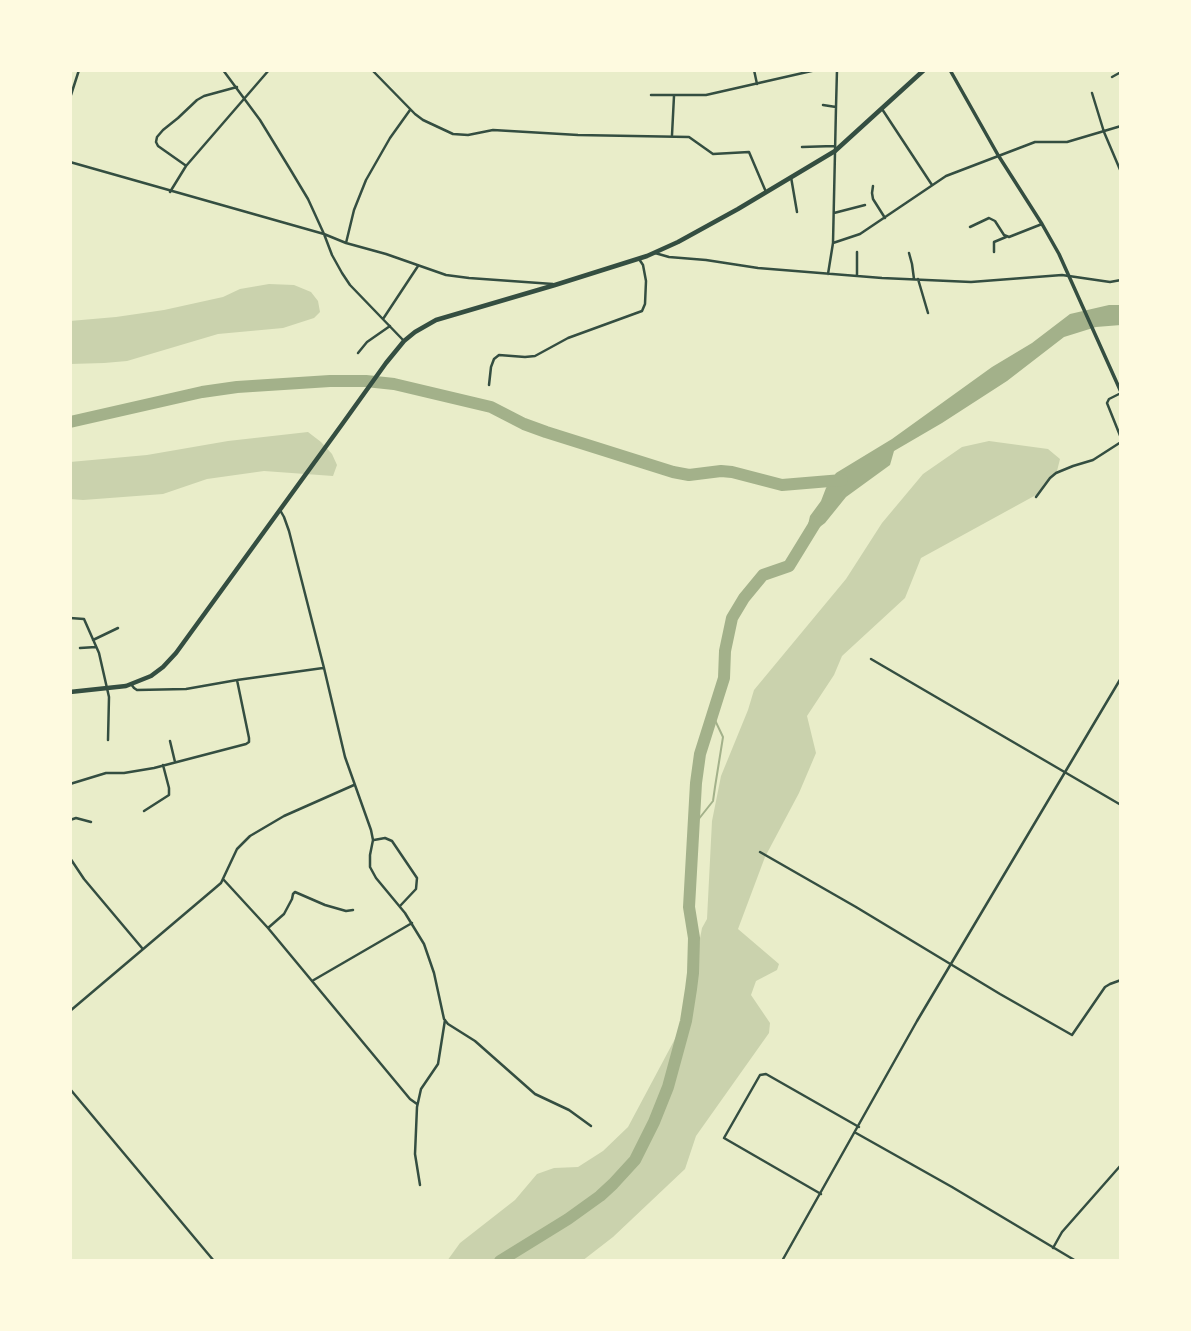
<!DOCTYPE html>
<style>
body{margin:0}
#map{position:relative;width:1191px;height:1331px;overflow:hidden;background:#e9edc9;font-family:Rubik,sans-serif}
canvas{display:block}
.frame{position:absolute;inset:0;border:72px solid #fefae0;pointer-events:none}
</style>
<div id="map">
<canvas width="1191" height="1331"></canvas>
<div class="frame"></div>
</div>
<script>
const ctx = document.querySelector('canvas').getContext('2d');
ctx.lineJoin = 'round';
function fill(path, color) {
  ctx.fillStyle = color;
  ctx.fill(path, 'evenodd');
}
function poly(rows) {
  const path = new Path2D();
  for (const r of rows) {
    path.moveTo(r[0], r[1]);
    for (let i = 2; i < r.length; i += 2) path.lineTo(r[i], r[i + 1]);
  }
  return path;
}
function trace(path, color, width, dash) {
  ctx.strokeStyle = color;
  ctx.lineWidth = width;
  ctx.lineCap = dash ? 'butt' : 'round';
  ctx.setLineDash(dash || []);
  ctx.stroke(path);
}
const green = poly([
 [269,284,294,285,311,292,318,301,320,312,314,318,283,328,218,334,127,361,104,363,70,364,70,321,116,317,164,310,223,297,240,289],
 [308,432,321,442,332,454,337,465,333,476,264,471,207,479,163,494,83,500,70,499,70,462,147,455,228,441],
 [989,441,1048,449,1060,459,1057,471,1036,495,921,558,905,598,842,656,834,675,807,716,816,753,799,793,765,857,738,929,779,964,777,970,756,981,751,995,770,1023,769,1033,696,1136,685,1169,613,1237,582,1261,447,1261,460,1243,515,1200,537,1174,554,1168,578,1167,603,1151,628,1127,684,1022,702,928,707,919,712,821,721,776,748,710,754,690,846,579,882,523,923,474,962,447]
]);
const water = poly([
 [1109,305,1121,305,1121,325,1096,327,1064,337,1007,381,942,423,894,451,890,465,846,497,825,523,805,538,810,516,821,501,826,488,836,473,892,439,992,367,1032,343,1070,314]
]);
const stream = poly([
 [694,825,713,801,715,787,723,737,713,716]
]);
const river = poly([
 [70,422,202,392,237,387,330,381,366,381,394,384,491,407,524,424,546,432,673,472,689,475,721,471,732,472,782,485,842,480],
 [500,1261,568,1219,600,1196,613,1184,635,1160,654,1122,668,1087,686,1021,691,989,693,973,694,938,689,907,696,783,700,754,724,678,725,651,732,618,744,598,763,575,789,566,816,522]
]);
const minor = poly([
 [223,70,260,120,290,169,308,199,324,234,332,255,342,273,350,285,404,341],
 [372,70,415,114,423,120,453,134,468,135,493,130,578,135,689,137,713,154,749,152,766,192],
 [754,70,757,84],
 [1112,77,1121,72],
 [1092,93,1104,132,1121,172],
 [651,95,706,95,816,70],
 [70,98,79,70],
 [823,105,836,107,837,70],
 [882,109,932,185],
 [672,135,674,96],
 [802,147,834,146],
 [70,162,324,234,346,243,386,254,446,275,469,278,553,284],
 [185,165,158,146,156,142,157,137,163,130,178,118,197,100,204,96,237,87],
 [791,177,797,212],
 [873,186,872,193,873,199,885,218],
 [170,192,186,166,269,70],
 [834,213,865,205],
 [970,227,989,218,995,221,1004,235,1009,237,1042,224],
 [346,243,354,210,366,180,390,138,410,110],
 [833,243,860,234,946,176,1035,142,1067,142,1121,126],
 [994,252,994,242,1006,237],
 [655,253,669,257,706,260,758,268,882,278,971,282,1062,275,1110,282,1121,280],
 [909,253,912,264,914,279],
 [828,274,833,243,836,107],
 [857,276,857,252],
 [918,279,928,313],
 [383,319,418,266],
 [358,353,367,342,390,326],
 [489,385,491,367,494,359,499,355,525,357,535,356,568,338,642,311,645,304,646,281,643,265,639,259],
 [1121,393,1109,399,1107,403,1121,438],
 [1036,497,1050,478,1056,473,1073,466,1093,460,1121,442],
 [280,510,284,517,289,531,324,668,345,757,371,830,373,840,370,855,370,867,376,878,405,913,424,944,434,973,444,1019,448,1024,475,1041,535,1094,569,1110,591,1126],
 [70,618,84,619,99,653,109,697,108,740],
 [93,640,118,628],
 [80,648,96,647],
 [871,659,1121,805],
 [131,684,134,688,137,690,186,689,237,680,323,668],
 [170,741,175,762],
 [70,784,106,773,124,773,154,768,246,744,249,742,249,738,237,680],
 [144,811,169,795,169,788,163,765],
 [70,820,76,818,91,822],
 [374,840,385,838,392,841,417,878,416,889,400,906],
 [760,852,856,907,1000,994,1072,1035,1105,987,1110,984,1121,980],
 [70,858,84,879,142,948],
 [223,879,268,928,410,1099,417,1104],
 [268,928,284,914,292,899,293,894,295,892,325,905,346,911,353,910],
 [312,981,412,923],
 [70,1011,214,889,221,883,237,849,250,836,284,816,354,785],
 [70,1089,214,1261],
 [856,1133,952,1187,1076,1261],
 [420,1185,415,1154,417,1107,421,1089,438,1064,445,1020],
 [821,1194,724,1138,760,1075,766,1074,859,1127],
 [1053,1248,1062,1232,1121,1165],
 [782,1261,917,1021,1121,678]
]);
const tertiary = poly([
 [950,70,998,155,1042,224,1059,254,1121,392]
]);
const primary = poly([
 [70,692,126,686,151,676,163,667,176,653,343,423,386,363,404,341,415,332,436,320,555,285,647,256,678,242,738,209,835,151,924,70]
]);
fill(green, '#cad2ad');
fill(water, '#a3b18a');
trace(stream, '#a3b18a', 2);
trace(river, '#a3b18a', 12);
trace(minor, '#344e41', 2.5);
trace(tertiary, '#344e41', 3.5);
trace(primary, '#344e41', 4.5);
</script>
